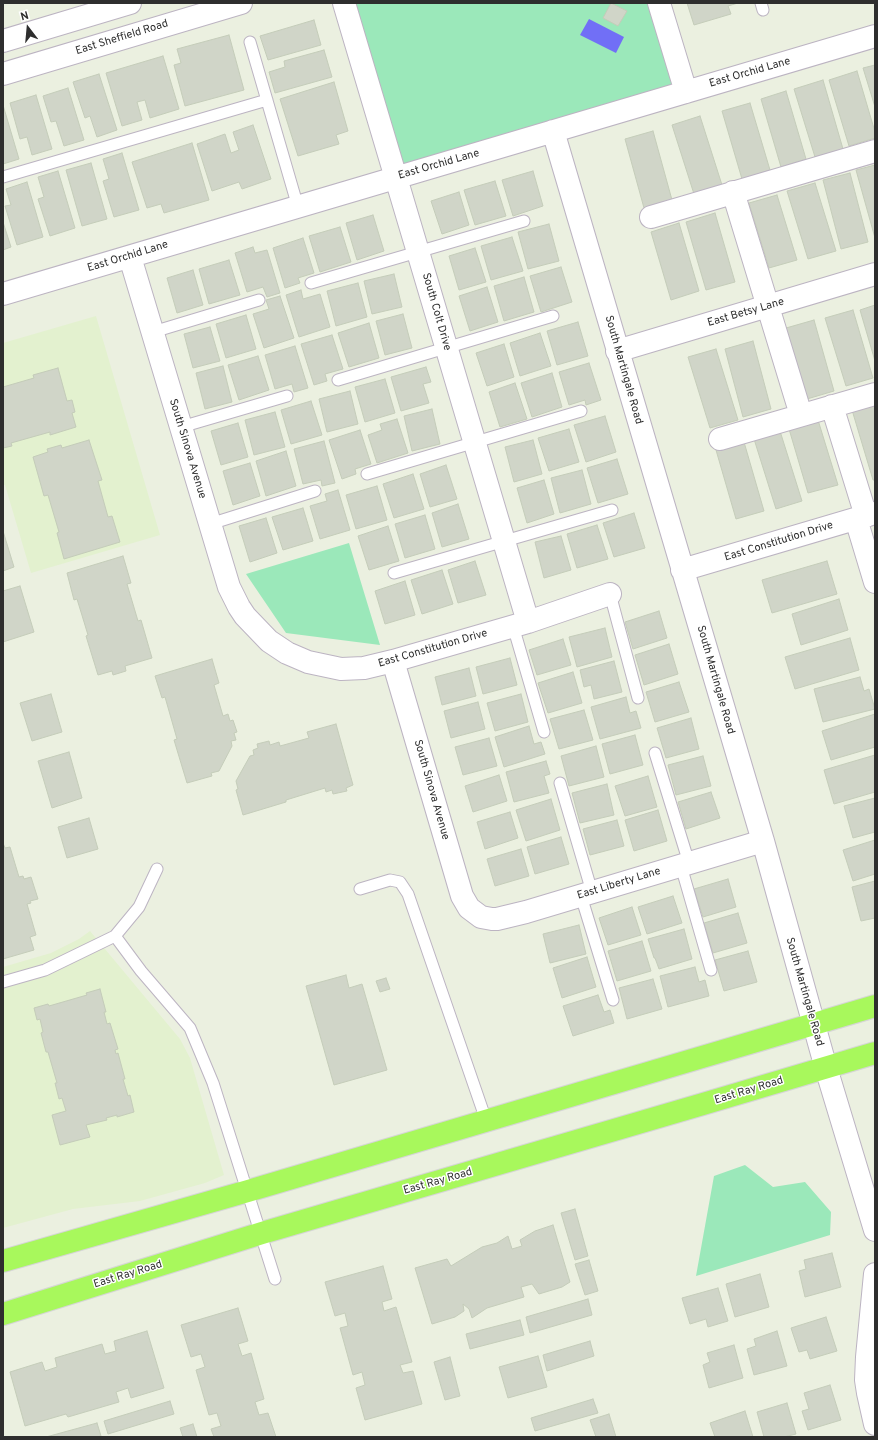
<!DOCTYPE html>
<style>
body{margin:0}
#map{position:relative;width:878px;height:1440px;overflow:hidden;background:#ebf0e0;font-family:Overpass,sans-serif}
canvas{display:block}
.frame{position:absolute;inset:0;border:4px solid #2e2e2e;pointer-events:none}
.north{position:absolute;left:8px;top:8px;width:40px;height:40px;-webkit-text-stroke:3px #fff;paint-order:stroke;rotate:344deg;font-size:11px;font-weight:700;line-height:16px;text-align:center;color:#2e2e2e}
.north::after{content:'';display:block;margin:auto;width:14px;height:18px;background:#2e2e2e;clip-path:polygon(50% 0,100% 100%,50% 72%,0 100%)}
</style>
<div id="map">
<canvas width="878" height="1440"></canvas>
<div class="frame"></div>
<div class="north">N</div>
</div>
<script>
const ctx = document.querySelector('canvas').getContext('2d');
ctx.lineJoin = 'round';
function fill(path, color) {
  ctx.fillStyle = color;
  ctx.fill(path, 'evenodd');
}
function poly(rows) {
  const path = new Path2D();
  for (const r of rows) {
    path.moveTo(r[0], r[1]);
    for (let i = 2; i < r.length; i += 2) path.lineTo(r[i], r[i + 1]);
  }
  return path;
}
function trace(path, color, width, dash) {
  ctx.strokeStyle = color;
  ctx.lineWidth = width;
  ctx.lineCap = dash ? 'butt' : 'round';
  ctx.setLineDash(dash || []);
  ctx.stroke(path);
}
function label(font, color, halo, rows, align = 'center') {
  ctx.font = font + ' Overpass,sans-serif';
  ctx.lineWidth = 3;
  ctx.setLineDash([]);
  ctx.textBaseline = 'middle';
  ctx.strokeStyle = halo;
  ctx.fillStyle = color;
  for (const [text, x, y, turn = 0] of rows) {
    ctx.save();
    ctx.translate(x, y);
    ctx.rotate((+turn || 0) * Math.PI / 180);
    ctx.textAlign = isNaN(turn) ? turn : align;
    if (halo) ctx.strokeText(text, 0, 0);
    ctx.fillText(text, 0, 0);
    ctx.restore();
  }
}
const education = poly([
 [96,316,160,535,31,573,5,485,3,485,3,343],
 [90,931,180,1039,190,1058,224,1175,205,1183,140,1201,73,1209,3,1228,3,967,51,953,79,939]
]);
const green = poly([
 [352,3,652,3,676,84,400,165],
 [349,543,380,645,286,633,246,574],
 [745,1165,773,1187,805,1182,831,1212,830,1235,696,1276,714,1176]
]);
const water = poly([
 [589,19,624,37,616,53,580,35]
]);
const building = poly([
 [611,3,627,11,618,26,603,18,611,3],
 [687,3,738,3,728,6,731,14,694,25,687,3],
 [314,20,321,45,268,60,260,36,314,20],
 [229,35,244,90,185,106,174,65,181,63,177,49,229,35],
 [324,50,332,77,275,93,269,72,285,67,284,61,324,50],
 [163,56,179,109,150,118,145,100,137,102,142,120,122,126,106,73,163,56],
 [875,65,875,107,863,68,875,65],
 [857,71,875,132,875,138,849,146,829,80,857,71],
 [99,74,117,130,97,137,90,116,85,118,73,82,99,74],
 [823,80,843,149,815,157,794,89,823,80],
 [334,82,348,131,336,135,339,144,298,156,280,99,334,82],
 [68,88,84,140,64,146,56,121,51,122,43,96,68,88],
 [786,91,806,159,781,167,761,99,786,91],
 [36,95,52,149,32,155,27,137,20,139,10,103,36,95],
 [750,103,770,170,742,179,722,111,750,103],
 [3,105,19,159,3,164,3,105],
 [700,116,722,185,694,194,672,125,700,116],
 [253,125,271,179,242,189,239,182,212,191,197,144,225,134,231,153,239,150,233,132,253,125],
 [653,131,672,200,644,208,625,139,653,131],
 [192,143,209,200,164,213,161,204,147,208,132,162,192,143],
 [122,153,139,210,114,217,103,181,109,179,103,159,122,153],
 [91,163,107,219,82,226,66,170,91,163],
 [875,165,875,238,856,170,875,165],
 [58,171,75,228,50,236,38,199,44,197,38,177,58,171],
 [533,171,543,206,513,216,502,180,533,171],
 [850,173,868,242,841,249,823,180,850,173],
 [495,181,506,216,475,225,464,190,495,181],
 [27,182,43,237,17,245,5,206,11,205,6,189,27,182],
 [815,183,836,251,808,259,787,191,815,183],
 [459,192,469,225,442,234,431,201,459,192],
 [777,195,797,260,769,268,749,203,777,195],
 [715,213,735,282,706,290,686,222,715,213],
 [373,215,384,251,357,260,346,223,373,215],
 [3,222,11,247,3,250,3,222],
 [679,223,699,291,671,300,651,232,679,223],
 [549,224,559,261,528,269,518,232,549,224],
 [340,227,351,262,320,272,309,236,340,227],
 [512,237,523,271,491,280,481,246,512,237],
 [303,238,314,273,298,278,300,283,285,288,273,248,303,238],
 [253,247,255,253,267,250,280,293,267,297,263,287,247,292,235,253,253,247],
 [475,248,486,282,459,290,449,256,475,248],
 [229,260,240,295,209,304,199,269,229,260],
 [561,267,572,302,541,312,530,276,561,267],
 [193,270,203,305,177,313,167,278,193,270],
 [394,274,402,307,372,314,364,281,394,274],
 [524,277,534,312,504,321,494,286,524,277],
 [358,283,367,317,336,326,327,291,358,283],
 [487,287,498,322,470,331,459,296,487,287],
 [301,290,303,299,320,294,330,327,299,337,286,295,301,290],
 [280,296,294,338,264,348,253,314,269,309,266,300,280,296],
 [875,305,875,361,860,310,875,305],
 [853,310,873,378,846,386,825,318,853,310],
 [403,314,412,348,385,355,376,321,403,314],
 [246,315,256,349,226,358,216,324,246,315],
 [814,320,834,391,807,399,786,328,814,320],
 [578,322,588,356,557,365,547,331,578,322],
 [369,323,379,358,349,367,338,333,369,323],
 [210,327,220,361,193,368,184,334,210,327],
 [540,333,551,366,520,376,510,343,540,333],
 [332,335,343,369,325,374,327,381,314,385,301,344,332,335],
 [753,341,771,409,743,417,725,349,753,341],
 [504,344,514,377,487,386,476,353,504,344],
 [295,346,308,388,294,392,292,384,275,389,265,355,295,346],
 [716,349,738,420,710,428,688,357,716,349],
 [258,356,269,390,239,400,228,365,258,356],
 [589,363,601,400,586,405,585,400,569,405,559,372,589,363],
 [223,366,232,402,205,409,196,373,223,366],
 [426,367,431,382,423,384,429,403,401,411,391,377,426,367],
 [58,368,67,401,72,400,75,412,72,413,76,427,50,435,50,432,11,443,12,446,3,448,3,387,34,378,33,375,58,368],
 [552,373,562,407,532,417,521,383,552,373],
 [385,379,395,413,365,422,355,387,385,379],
 [515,383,527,419,500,427,489,392,515,383],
 [350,391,358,424,327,432,319,399,350,391],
 [311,401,322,435,291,444,281,410,311,401],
 [875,403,875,480,873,480,852,410,875,403],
 [432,409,440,444,412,451,404,416,432,409],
 [275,412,285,447,254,455,245,420,275,412],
 [605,416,616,452,586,462,574,425,605,416],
 [397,419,408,453,377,463,368,435,382,430,380,424,397,419],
 [818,420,838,485,808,493,789,429,818,420],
 [238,423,248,457,221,465,211,431,238,423],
 [569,429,579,462,549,471,538,438,569,429],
 [360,430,371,464,355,469,356,474,342,479,329,440,360,430],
 [780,431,802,501,776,509,754,439,780,431],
 [89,440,102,480,98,481,108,517,112,516,120,542,64,559,57,533,59,532,48,495,44,496,33,457,48,452,47,449,61,445,62,448,89,440],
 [533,440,542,474,514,482,505,447,533,440],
 [324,441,335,483,322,486,321,480,303,484,294,449,324,441],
 [744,442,764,511,736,519,716,450,744,442],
 [286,451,296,486,266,496,256,461,286,451],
 [617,459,628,494,598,503,587,468,617,459],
 [250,463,260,496,233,505,223,471,250,463],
 [446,465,457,499,430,507,420,474,446,465],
 [582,470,591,504,560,513,551,478,582,470],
 [413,474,424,509,394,518,383,484,413,474],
 [544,480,554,514,527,523,517,488,544,480],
 [377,486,387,520,356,529,346,495,377,486],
 [338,490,350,530,320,539,310,506,327,501,325,494,338,490],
 [458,504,469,539,442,547,432,513,458,504],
 [303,508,313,541,283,550,272,517,303,508],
 [634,513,645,548,614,557,603,523,634,513],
 [425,515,435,549,405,558,395,524,425,515],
 [266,518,277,553,250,562,239,526,266,518],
 [597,525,608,559,577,568,567,534,597,525],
 [388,526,399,561,369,570,358,536,388,526],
 [3,531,14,567,3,571,3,531],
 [561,536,571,570,544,578,535,542,561,536],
 [123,556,131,583,127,584,138,621,141,620,152,658,125,666,126,671,113,675,112,671,98,675,86,636,88,635,77,599,74,600,67,573,123,556],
 [475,561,486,595,458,603,448,570,475,561],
 [827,561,837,594,772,613,762,580,827,561],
 [442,570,453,604,422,614,411,580,442,570],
 [405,581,415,615,385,624,375,591,405,581],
 [20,586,34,632,3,642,3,591,20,586],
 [839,599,848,630,801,645,792,614,839,599],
 [659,611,667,638,633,649,625,622,659,611],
 [605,628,612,657,577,667,569,637,605,628],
 [850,638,859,670,795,689,785,657,850,638],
 [563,639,571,665,537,675,529,650,563,639],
 [669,644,678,674,644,685,635,655,669,644],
 [510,658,517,685,483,694,476,667,510,658],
 [212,659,219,683,214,685,223,716,228,714,230,721,233,720,237,732,234,733,236,740,231,741,232,746,219,771,211,773,212,776,187,783,174,740,177,739,165,697,162,698,155,676,212,659],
 [614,661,622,692,594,699,591,685,584,687,580,670,614,661],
 [469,668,476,696,442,705,435,677,469,668],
 [573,672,582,703,548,713,538,683,573,672],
 [860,677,864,691,869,689,875,709,823,722,814,689,860,677],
 [679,682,689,712,655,722,646,692,679,682],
 [51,694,62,732,32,741,20,703,51,694],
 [521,694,528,722,495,731,487,703,521,694],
 [626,697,630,713,636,711,641,728,600,739,591,707,626,697],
 [478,702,485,729,451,738,444,711,478,702],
 [584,710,593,740,559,749,550,719,584,710],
 [875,714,875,747,831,760,822,731,875,714],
 [691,718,699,749,666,758,657,728,691,718],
 [336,724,353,785,346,788,347,791,333,794,332,790,326,792,325,788,286,800,286,802,243,815,236,790,238,789,236,781,250,756,254,755,253,750,258,748,257,744,269,741,270,745,279,742,280,746,309,738,307,732,336,724],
 [529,726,534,744,541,742,545,754,504,767,495,737,529,726],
 [635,735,643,765,610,774,602,744,635,735],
 [489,738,497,766,463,775,455,747,489,738],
 [596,746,604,777,569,786,561,756,596,746],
 [69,752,82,798,52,808,38,761,69,752],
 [875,755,875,792,834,804,824,770,875,755],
 [703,756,711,786,676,795,668,765,703,756],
 [546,761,550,774,544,776,549,793,514,802,506,772,546,761],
 [499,775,507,801,473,812,465,786,499,775],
 [648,776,657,807,625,816,615,786,648,776],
 [607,784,614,815,580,823,572,793,607,784],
 [711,792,720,818,686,829,678,802,711,792],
 [875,798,875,832,853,838,844,806,875,798],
 [551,799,560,830,526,841,516,810,551,799],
 [658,810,667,841,634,851,625,820,658,810],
 [510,812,518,838,485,849,477,822,510,812],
 [89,818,98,849,67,858,58,827,89,818],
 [617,820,624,846,590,855,583,829,617,820],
 [561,837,569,864,535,874,527,847,561,837],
 [875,840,875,874,853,881,843,850,875,840],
 [3,843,5,848,10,847,19,877,23,876,24,879,31,877,38,899,30,901,31,903,27,904,36,935,30,937,34,950,3,959,3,843],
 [521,849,529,876,495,886,487,859,521,849],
 [728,879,736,907,703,917,694,889,728,879],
 [875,881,875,918,861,921,852,887,875,881],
 [673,896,682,923,647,934,638,907,673,896],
 [632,907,641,935,608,945,599,918,632,907],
 [738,913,747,943,713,953,704,923,738,913],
 [579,925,586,954,550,963,543,934,579,925],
 [684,929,692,959,659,969,655,958,654,958,648,939,684,929],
 [642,941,651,971,617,981,608,951,642,941],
 [748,951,757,982,724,991,715,960,748,951],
 [587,957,596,987,562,998,553,968,587,957],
 [695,967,699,982,705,980,709,996,668,1007,660,976,695,967],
 [346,975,349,988,362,984,387,1070,334,1085,306,986,346,975],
 [386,978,390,989,380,992,376,981,386,978],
 [653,979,662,1009,627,1019,619,988,653,979],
 [100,989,106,1012,104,1012,107,1024,110,1023,118,1049,115,1050,116,1054,118,1053,125,1079,123,1079,128,1096,130,1095,134,1112,117,1117,117,1115,106,1118,107,1120,86,1125,90,1137,60,1145,52,1115,66,1111,62,1098,59,1099,55,1083,57,1083,48,1052,46,1052,41,1033,43,1032,40,1019,37,1020,34,1008,48,1004,49,1006,87,995,86,993,100,989],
 [598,995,604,1012,610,1010,614,1023,573,1036,563,1006,598,995],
 [575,1209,588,1256,575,1260,561,1213,575,1209],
 [553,1225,570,1282,562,1287,539,1294,532,1284,521,1287,524,1297,487,1308,472,1318,469,1309,463,1304,464,1311,455,1317,432,1324,415,1268,447,1259,451,1266,482,1247,497,1243,508,1236,512,1249,522,1246,520,1240,535,1231,553,1225],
 [832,1253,841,1287,805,1297,799,1271,806,1269,804,1260,832,1253],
 [589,1260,598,1291,585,1295,575,1264,589,1260],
 [383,1266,392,1299,382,1302,384,1311,396,1307,412,1362,400,1365,403,1373,413,1371,422,1404,365,1420,356,1388,365,1385,362,1372,353,1375,340,1328,348,1326,345,1313,335,1316,325,1282,383,1266],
 [760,1274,769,1307,735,1317,726,1284,760,1274],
 [718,1288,728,1321,708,1327,706,1319,690,1324,682,1298,718,1288],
 [588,1299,592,1315,530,1333,526,1317,588,1299],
 [238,1308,248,1341,238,1344,242,1356,251,1353,264,1399,255,1402,259,1415,268,1413,276,1437,214,1437,211,1429,221,1426,217,1413,209,1415,196,1370,205,1367,201,1354,191,1357,181,1325,238,1308],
 [826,1317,837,1351,810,1359,807,1350,799,1352,791,1328,826,1317],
 [520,1320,524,1335,470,1349,466,1334,520,1320],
 [147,1331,164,1388,131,1398,128,1388,116,1392,119,1402,68,1417,66,1414,25,1426,10,1372,42,1362,45,1371,57,1367,55,1358,102,1344,105,1354,116,1351,114,1341,147,1331],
 [777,1331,787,1366,754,1375,747,1349,756,1346,754,1339,777,1331],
 [590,1341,594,1356,547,1371,543,1355,590,1341],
 [734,1345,743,1378,709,1388,703,1365,710,1362,707,1353,734,1345],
 [538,1356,547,1387,508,1398,499,1367,538,1356],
 [450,1357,460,1396,445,1400,434,1362,450,1357],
 [830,1385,841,1420,808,1430,802,1411,809,1409,804,1393,830,1385],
 [593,1399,598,1413,535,1431,531,1418,593,1399],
 [170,1401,174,1414,108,1434,104,1421,170,1401],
 [787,1403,796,1434,784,1437,764,1437,757,1412,787,1403],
 [745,1411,753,1437,715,1437,710,1423,745,1411],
 [609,1414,616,1437,596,1437,590,1420,609,1414],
 [97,1423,101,1436,96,1437,46,1437,97,1423],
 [193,1424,197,1437,183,1437,180,1428,193,1424]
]);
const service = poly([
 [761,3,763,10],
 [250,42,298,207],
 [3,177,267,100],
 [311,283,524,221],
 [153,332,259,300],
 [338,380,553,316],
 [181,427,287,396],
 [367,474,581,411],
 [210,524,315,491],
 [394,573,612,510],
 [610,594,638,698],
 [513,626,544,732],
 [655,753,689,863],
 [560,783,592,892],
 [681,866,711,970],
 [360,889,390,880,400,882,408,894,486,1120],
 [581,896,613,1000],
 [115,936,141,971,190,1028,213,1083,275,1279],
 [3,982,45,970,115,936,139,907,157,869]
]);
const minor = poly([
 [344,3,528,622],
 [659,3,686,92],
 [3,41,130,3],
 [3,74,241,3],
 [553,131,763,841,826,1068,875,1230],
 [733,192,801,415],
 [651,217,875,151],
 [130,257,229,587,239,607,245,616,269,641,287,653,308,662,341,669,364,668,393,661,528,622,610,594],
 [3,294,875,36],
 [617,351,875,274],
 [832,406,866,516],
 [720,439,875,394],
 [856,519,875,582],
 [682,570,875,513],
 [393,661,462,896,469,908,481,917,492,919,497,919,526,912,763,841],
 [875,1274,867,1357,866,1380,868,1393,875,1424]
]);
const primary = poly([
 [3,1261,248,1191,875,1006],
 [3,1314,262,1233,703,1104,875,1053]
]);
const streetNames = [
 ["East Sheffield Road",122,38,-17],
 ["East Orchid Lane",750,73,-16],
 ["East Orchid Lane",439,165,-16],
 ["East Orchid Lane",128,257,-17],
 ["South Colt Drive",436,312,74],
 ["East Betsy Lane",746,313,-16],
 ["South Martingale Road",623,370,74],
 ["South Sinova Avenue",187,449,73],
 ["East Constitution Drive",779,542,-17],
 ["East Constitution Drive",433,649,-16],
 ["South Martingale Road",715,680,74],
 ["South Sinova Avenue",431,790,74],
 ["East Liberty Lane",619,884,-17],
 ["South Martingale Road",804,992,74],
 ["East Ray Road",749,1091,-17],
 ["East Ray Road",438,1182,-16],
 ["East Ray Road",128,1275,-17]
];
fill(education, '#e3f1cf');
fill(green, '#9be8ba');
fill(water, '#716ff6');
fill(building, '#d0d5c8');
trace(building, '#c4ccb9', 1);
trace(service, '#bcb4c2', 13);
trace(minor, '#bcb4c2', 24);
trace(primary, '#d5d5d5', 24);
trace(service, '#fff', 11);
trace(minor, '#fff', 22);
trace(primary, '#a8f85c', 22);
label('11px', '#2e2e2e', '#fff', streetNames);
</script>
